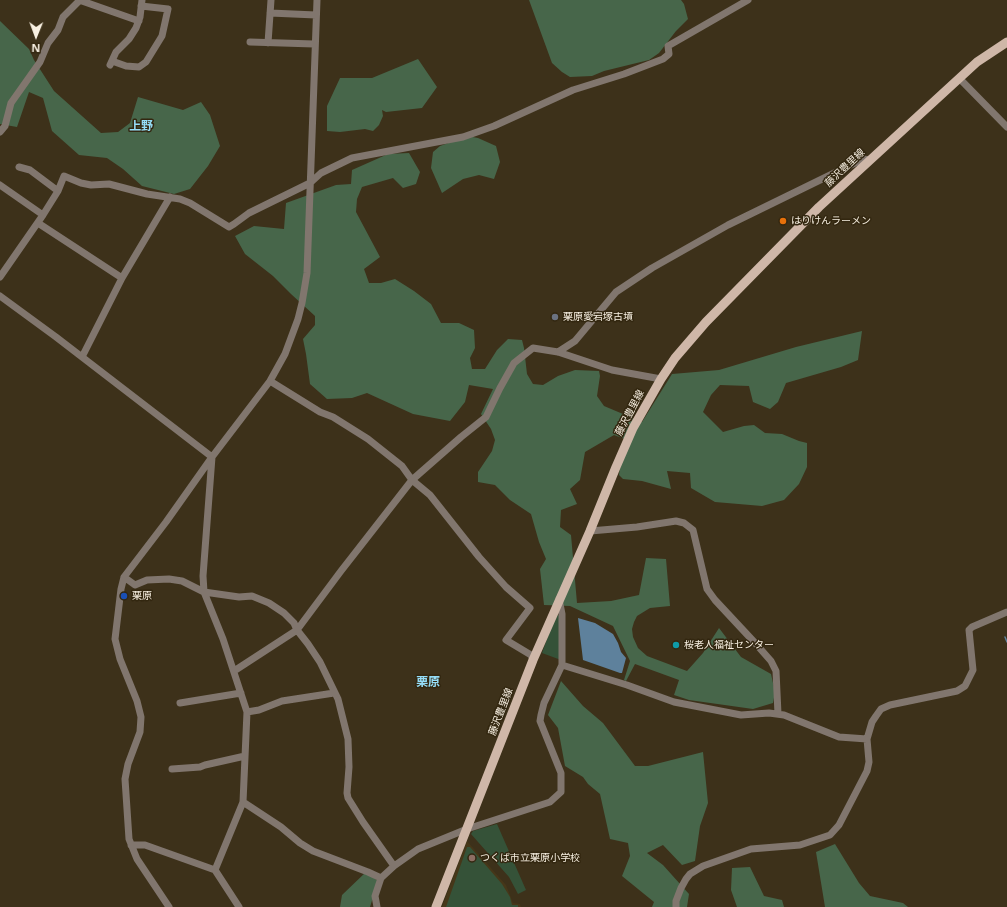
<!DOCTYPE html>
<meta charset="utf-8">
<style>
body{margin:0}
#map{position:relative;width:1007px;height:907px;overflow:hidden;background:#3d311a;font-family:"Open Sans",sans-serif}
canvas{display:block}
.north{position:absolute;left:16px;top:16px;width:40px;height:40px;-webkit-text-stroke:3px #332710;paint-order:stroke;rotate:181deg;font-size:11px;font-weight:700;line-height:16px;text-align:center;color:#f8f0e2}
.north::after{content:'';display:block;margin:auto;width:14px;height:18px;background:#f8f0e2;clip-path:polygon(50% 0,100% 100%,50% 72%,0 100%)}
</style>
<div id="map">
<canvas width="1007" height="907"></canvas>
<div class="north">N</div>
</div>
<script>
const ctx = document.querySelector('canvas').getContext('2d');
ctx.lineJoin = 'round';
function fill(path, color) {
  ctx.fillStyle = color;
  ctx.fill(path, 'evenodd');
}
function poly(rows) {
  const path = new Path2D();
  for (const r of rows) {
    path.moveTo(r[0], r[1]);
    for (let i = 2; i < r.length; i += 2) path.lineTo(r[i], r[i + 1]);
  }
  return path;
}
function trace(path, color, width, dash) {
  ctx.strokeStyle = color;
  ctx.lineWidth = width;
  ctx.lineCap = dash ? 'butt' : 'round';
  ctx.setLineDash(dash || []);
  ctx.stroke(path);
}
function label(font, color, halo, rows, align = 'center') {
  ctx.font = font + ' "Open Sans","Noto Sans JP",sans-serif';
  ctx.lineWidth = 3;
  ctx.setLineDash([]);
  ctx.textBaseline = 'middle';
  ctx.strokeStyle = halo;
  ctx.fillStyle = color;
  for (const [text, x, y, turn = 0] of rows) {
    ctx.save();
    ctx.translate(x, y);
    ctx.rotate((+turn || 0) * Math.PI / 180);
    ctx.textAlign = isNaN(turn) ? turn : align;
    if (halo) ctx.strokeText(text, 0, 0);
    ctx.fillText(text, 0, 0);
    ctx.restore();
  }
}
const built = poly([
 [467,841,506,885,513,903,520,904,521,907,442,907]
]);
const green = poly([
 [557,614,559,616,561,660,542,653,553,622],
 [497,824,526,890,518,894,509,877,471,834,473,831],
 [467,847,470,847,502,884,510,897,512,905,518,905,518,907,446,907]
]);
const forest = poly([
 [529,0,681,0,684,4,688,19,676,31,659,53,649,60,604,71,592,76,570,77,562,72,552,63],
 [0,21,29,49,34,60,54,91,101,133,118,132,130,123,138,97,183,110,201,102,210,115,220,146,208,166,190,189,174,194,142,186,123,169,107,158,79,155,52,131,43,98,29,92,17,127,0,124],
 [418,59,437,87,422,108,386,112,382,110,383,116,379,125,373,131,365,129,340,132,327,131,327,106,340,78,372,78],
 [461,135,478,138,496,146,500,162,494,179,479,175,463,179,442,193,431,168,433,152,440,146,454,141],
 [409,153,420,172,416,184,403,188,393,178,362,187,357,199,356,212,380,257,364,269,369,283,381,283,395,279,414,291,431,304,441,323,459,323,474,330,475,348,470,358,472,369,485,369,497,350,508,339,522,340,524,348,527,374,533,384,543,385,558,376,575,370,599,371,600,376,597,396,604,406,642,422,672,374,719,370,796,347,862,331,858,360,841,367,786,383,778,402,770,409,753,402,749,386,720,385,711,395,703,412,723,432,744,426,754,425,765,433,782,434,799,441,807,443,807,467,799,484,784,500,762,506,715,502,691,488,690,473,667,471,671,489,642,481,623,479,619,475,620,467,630,441,614,435,585,452,580,480,570,489,577,504,561,510,560,527,571,535,577,603,611,601,639,595,646,558,666,559,670,606,650,608,637,616,634,622,632,629,633,637,638,648,647,656,687,671,703,653,719,628,741,657,771,674,775,692,773,703,753,709,689,700,674,695,679,680,635,664,626,681,624,680,630,661,613,626,570,606,544,605,540,569,546,559,539,542,531,514,510,500,495,485,478,482,478,472,492,451,495,440,491,429,481,414,493,389,469,385,465,402,450,421,413,414,367,393,352,398,327,399,310,384,306,354,303,339,315,325,315,316,291,294,273,276,245,254,235,236,254,226,284,229,286,203,336,185,351,184,352,170,388,154],
 [561,681,583,706,603,723,635,766,648,766,703,752,708,803,700,826,695,861,682,865,663,845,647,853,663,865,689,894,687,907,652,907,654,902,622,876,630,856,628,843,610,839,600,794,588,784,583,777,565,766,558,728,548,715],
 [835,844,859,883,870,896,903,903,908,907,825,907,816,852],
 [750,867,764,896,782,900,784,907,737,907,731,890,732,868],
 [366,872,378,881,370,907,340,907,342,895]
]);
const water = poly([
 [578,618,595,623,613,634,618,643,621,652,626,658,622,673,620,673,583,660]
]);
const stream = poly([
 [1005,637,1007,642]
]);
const minor = poly([
 [79,0,139,21],
 [270,13,316,15],
 [250,42,314,44],
 [268,43,271,0],
 [112,61,126,66,139,67,146,62,162,36,168,9,141,6],
 [110,65,116,52,129,39,136,28,140,17,142,0],
 [959,78,1007,127],
 [0,132,5,126,11,103,40,62,48,43,58,30,63,17,80,0],
 [19,167,30,170,58,191],
 [0,185,43,215],
 [38,223,122,278],
 [0,277,43,215,58,191,64,176,81,183,91,185,109,184,147,194,180,199,190,203,229,227,234,224,249,213,310,183,321,173,352,158,463,137,494,126,573,90,624,74,663,59,669,54,668,46,748,0],
 [0,296,56,337,212,457,203,576,204,592,223,639,247,712,243,802,215,870],
 [558,352,575,341,616,292,652,268,728,225,863,159,870,160],
 [82,357,122,278,170,197],
 [270,381,320,412,333,417,368,439,402,466,412,480,430,495,479,557,506,587,530,608,506,640,531,655,533,660],
 [590,531,637,527,676,521,684,523,693,530,707,589,715,600,756,644,771,661,776,671,778,714],
 [124,577,135,585,147,580,169,579,182,581,204,592,239,597,252,596,269,603,284,613,294,623,297,630,308,644,320,662,338,699,348,739,349,767,347,793,348,798,363,822,394,866],
 [562,665,627,685,674,702,741,715,769,713,784,715,839,737,867,739],
 [234,671,297,630,341,571,412,480,461,437,486,417,500,388,514,363,533,348,558,352,612,370,661,379],
 [180,703,241,693],
 [247,712,259,710,282,701,334,693],
 [172,769,200,767,205,765,245,756],
 [243,802,281,827,300,843,313,851,368,872,381,878],
 [131,845,145,845,215,870,239,907],
 [169,907,137,859,129,839,125,779,128,764,140,732,141,717,137,701,120,659,115,639,121,589,124,577,166,522,212,457,270,381,285,354,298,319,302,303,307,273,317,0],
 [377,907,375,896,381,878,394,866,418,849,467,829,550,802,561,792,561,773,540,721,541,715,544,703,562,665,562,614,559,599],
 [676,907,676,901,681,888,686,879,690,874,703,866,751,849,800,845,830,835,839,825,867,771,869,762,867,739,872,722,876,716,881,709,890,705,957,691,965,686,973,670,969,630,972,627,1007,612]
]);
const major = poly([
 [436,907,533,660,590,531,616,467,633,428,661,379,675,358,706,322,819,207,977,62,1007,42]
]);
const markers = [
 [783,221,4,"#e8710a"],
 [555,317,4,"#6b7280"],
 [124,596,4,"#1a4fb4"],
 [676,645,4,"#0f9aa8"],
 [472,858,4,"#8d6e63"]
];
const streetNames = [
 ["藤沢豊里線",845,168,-43],
 ["藤沢豊里線",630,413,-62],
 ["藤沢豊里線",501,712,-69]
];
const poiNames = [
 ["はりけんラーメン",791,221],
 ["栗原愛宕塚古墳",563,317],
 ["栗原",132,596],
 ["桜老人福祉センター",684,645],
 ["つくば市立栗原小学校",480,858]
];
const quarterNames = [
 ["上野",141,127],
 ["栗原",428,683]
];
fill(built, '#463719');
fill(green, '#355238');
fill(forest, '#47664a');
fill(water, '#5e819c');
trace(stream, '#5e819c', 1.5);
trace(minor, '#81766e', 7);
trace(major, '#cfb7a8', 9);
for (const [x, y, r, color] of markers) {
  const dot = new Path2D();
  dot.arc(x, y, r, 0, 2 * Math.PI);
  ctx.fillStyle = color;
  ctx.fill(dot);
  trace(dot, '#332710', 1.5);
}
label('10px', '#f8f0e2', '#332710', streetNames);
label('10px', '#f8f0e2', '#332710', poiNames, 'left');
label('bold 12px', '#95ddf7', '#332710', quarterNames);
</script>
